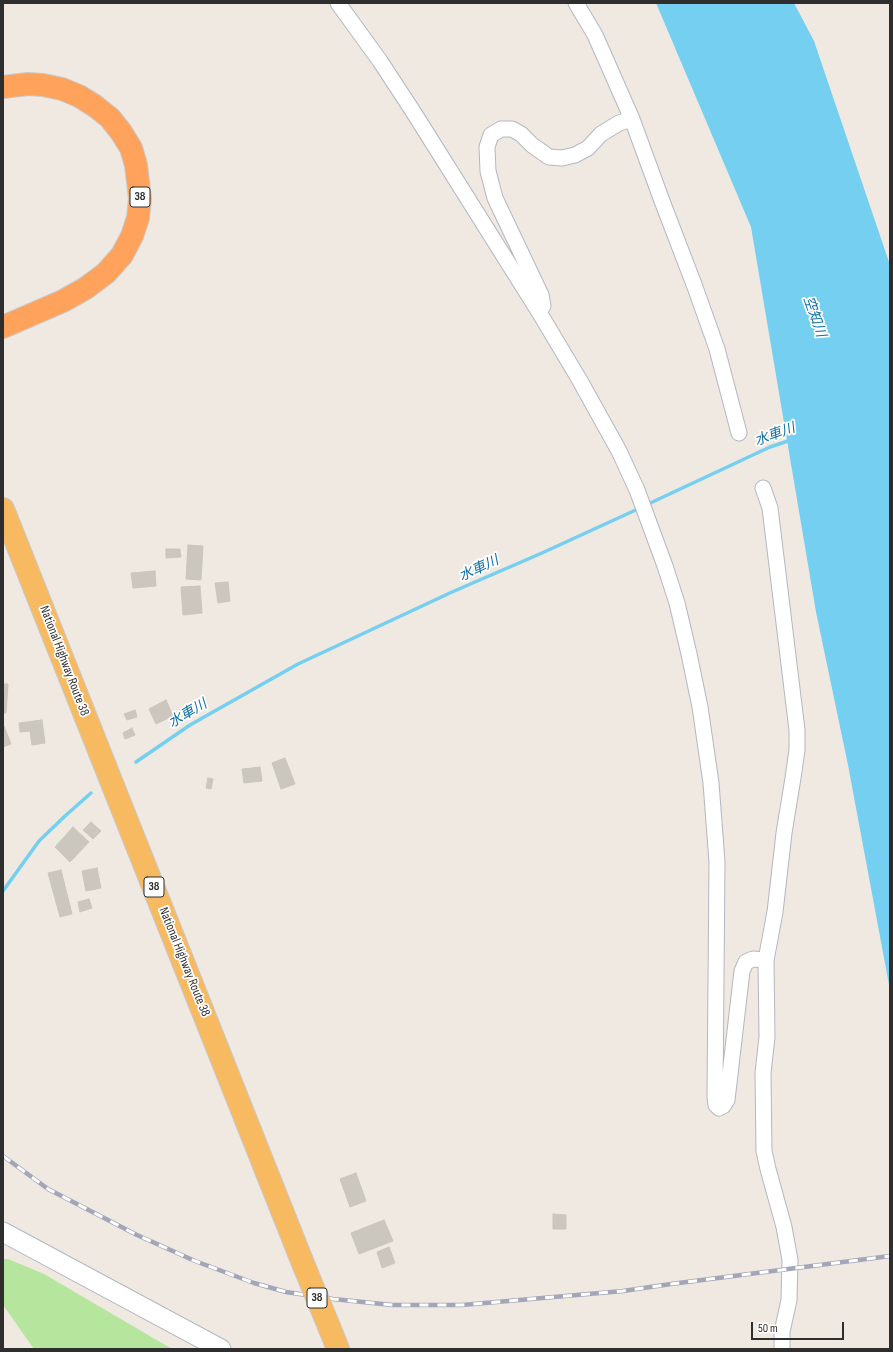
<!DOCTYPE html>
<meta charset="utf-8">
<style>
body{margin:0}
#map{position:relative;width:893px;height:1352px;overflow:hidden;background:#efe9e1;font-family:"Sofia Sans Condensed",sans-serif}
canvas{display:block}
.frame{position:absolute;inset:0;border:4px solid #2e2e2e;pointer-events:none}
.scale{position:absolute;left:751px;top:1322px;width:93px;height:18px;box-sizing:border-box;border:2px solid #2e2e2e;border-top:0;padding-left:5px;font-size:12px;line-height:14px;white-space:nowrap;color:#2e2e2e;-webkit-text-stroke:3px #fff;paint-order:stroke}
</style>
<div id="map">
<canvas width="893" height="1352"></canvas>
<div class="frame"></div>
<div class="scale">50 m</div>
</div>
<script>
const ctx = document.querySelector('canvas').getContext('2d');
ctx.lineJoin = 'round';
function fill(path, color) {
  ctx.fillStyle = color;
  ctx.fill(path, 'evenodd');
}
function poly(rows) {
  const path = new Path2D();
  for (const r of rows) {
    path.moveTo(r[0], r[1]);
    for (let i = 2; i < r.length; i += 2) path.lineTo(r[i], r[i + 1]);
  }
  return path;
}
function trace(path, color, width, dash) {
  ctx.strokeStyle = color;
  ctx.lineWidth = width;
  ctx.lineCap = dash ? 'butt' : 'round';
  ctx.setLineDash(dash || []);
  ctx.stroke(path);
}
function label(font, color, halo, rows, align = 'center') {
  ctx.font = font + ' "Sofia Sans Condensed","Noto Sans JP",sans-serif';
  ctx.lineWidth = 3.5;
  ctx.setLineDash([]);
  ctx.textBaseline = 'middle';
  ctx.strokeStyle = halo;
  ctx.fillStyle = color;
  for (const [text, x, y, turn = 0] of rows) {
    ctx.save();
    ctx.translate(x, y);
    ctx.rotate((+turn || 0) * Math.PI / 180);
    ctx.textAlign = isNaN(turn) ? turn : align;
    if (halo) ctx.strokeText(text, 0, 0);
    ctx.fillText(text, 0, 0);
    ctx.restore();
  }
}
const green = poly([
 [3,1259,8,1259,44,1274,172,1349,34,1349,3,1305]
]);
const water = poly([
 [656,3,794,3,814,41,890,265,890,990,848,765,816,612,751,227]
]);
const stream = poly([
 [646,505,770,447,791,440],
 [136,762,190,725,298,664,452,592,542,553,640,508],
 [3,891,39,841,65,816,91,793]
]);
const building = poly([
 [188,545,203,546,201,580,186,579,188,545],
 [166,549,180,549,181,557,166,558,166,549],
 [155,571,156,586,133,588,131,573,155,571],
 [228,582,230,601,218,603,215,583,228,582],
 [200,586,202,613,183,615,181,587,200,586],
 [3,684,8,684,6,713,3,713,3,684],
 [166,700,173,716,156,724,149,709,166,700],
 [135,710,137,717,127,720,124,714,135,710],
 [42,720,45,743,32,745,30,731,20,732,19,723,42,720],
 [3,726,4,726,11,744,3,747,3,726],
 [132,728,135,735,125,739,123,733,132,728],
 [285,758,295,784,281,789,272,763,285,758],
 [260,767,262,781,244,783,242,769,260,767],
 [208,778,213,779,211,789,206,788,208,778],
 [91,822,101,831,93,839,83,830,91,822],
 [73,827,89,842,70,862,55,847,73,827],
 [97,868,101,888,86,891,82,871,97,868],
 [61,870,72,914,60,917,48,873,61,870],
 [89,899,92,908,80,912,78,902,89,899],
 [356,1173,366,1201,350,1207,340,1179,356,1173],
 [553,1214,566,1215,566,1229,553,1229,553,1214],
 [384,1220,393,1241,359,1254,351,1233,384,1220],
 [389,1247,395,1263,382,1268,377,1252,389,1247]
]);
const minor = poly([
 [338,3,380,61,414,113,539,312,579,379,619,451,637,490,665,566,677,603,689,654,700,707,711,783,717,862,715,1097,716,1105,719,1108,723,1106,727,1100,742,971,746,962,753,959,766,960],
 [576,3,595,35,632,119,662,201,695,287,717,349,739,433],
 [539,312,543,306,541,295,495,198,488,171,487,147,491,135,501,129,512,129,521,134,532,145,549,157,562,158,575,155,588,148,601,134,619,123,632,119],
 [763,488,770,508,797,730,797,750,793,778,784,833,775,912,766,960,767,1037,763,1073,764,1151,768,1169,784,1227,790,1260,789,1300,782,1332,782,1349]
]);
const tertiary = poly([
 [3,1232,221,1349]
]);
const trunk = poly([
 [3,509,304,1266],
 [330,1329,338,1349]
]);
const motorway = poly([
 [3,87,28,84,43,85,62,89,79,96,95,106,110,118,121,132,131,148,136,165,140,199,138,218,132,236,122,255,106,273,86,288,63,301,3,327]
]);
const rail = poly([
 [3,1156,48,1189,137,1235,195,1261,254,1283,286,1292,333,1299,392,1305,462,1305,623,1291,671,1284,890,1256]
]);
const trunkBridge = poly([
 [304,1266,330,1329]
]);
const shields = [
 [140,197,20],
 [154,887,20],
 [317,1298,20]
];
const shieldNames = [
 ["38",140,197],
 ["38",154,887],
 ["38",317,1298]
];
const streetNames = [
 ["National Highway Route 38",64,661,69],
 ["National Highway Route 38",184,962,68]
];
const waterNames = [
 ["空知川",814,317,71],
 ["水車川",775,435,-20],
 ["水車川",479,569,-25],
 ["水車川",188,714,-31]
];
fill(green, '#b6e59e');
fill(water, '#75cff0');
trace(stream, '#75cff0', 3.5);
fill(building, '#cbc7bf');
trace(building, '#cbc5ba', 1);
trace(minor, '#b4b7c1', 17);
trace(tertiary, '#b4b7c1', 21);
trace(trunk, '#c9c9c9', 24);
trace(motorway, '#c9c9c9', 24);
trace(minor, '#fff', 15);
trace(tertiary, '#fff', 19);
trace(trunk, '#f8ba60', 22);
trace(motorway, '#ffa35c', 22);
trace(rail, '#a3a6b8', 4.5);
trace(rail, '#fff', 3, [9]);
trace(trunkBridge, '#c9c9c9', 24, []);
trace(trunkBridge, '#f8ba60', 22);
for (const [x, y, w] of shields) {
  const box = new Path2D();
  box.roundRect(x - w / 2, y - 10, w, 20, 3);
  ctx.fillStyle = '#fff';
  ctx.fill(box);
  trace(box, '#2e2e2e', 1);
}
label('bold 12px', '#2e2e2e', null, shieldNames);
label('13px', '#2e2e2e', '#fff', streetNames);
label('italic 14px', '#0d6fa3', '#fff', waterNames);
</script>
